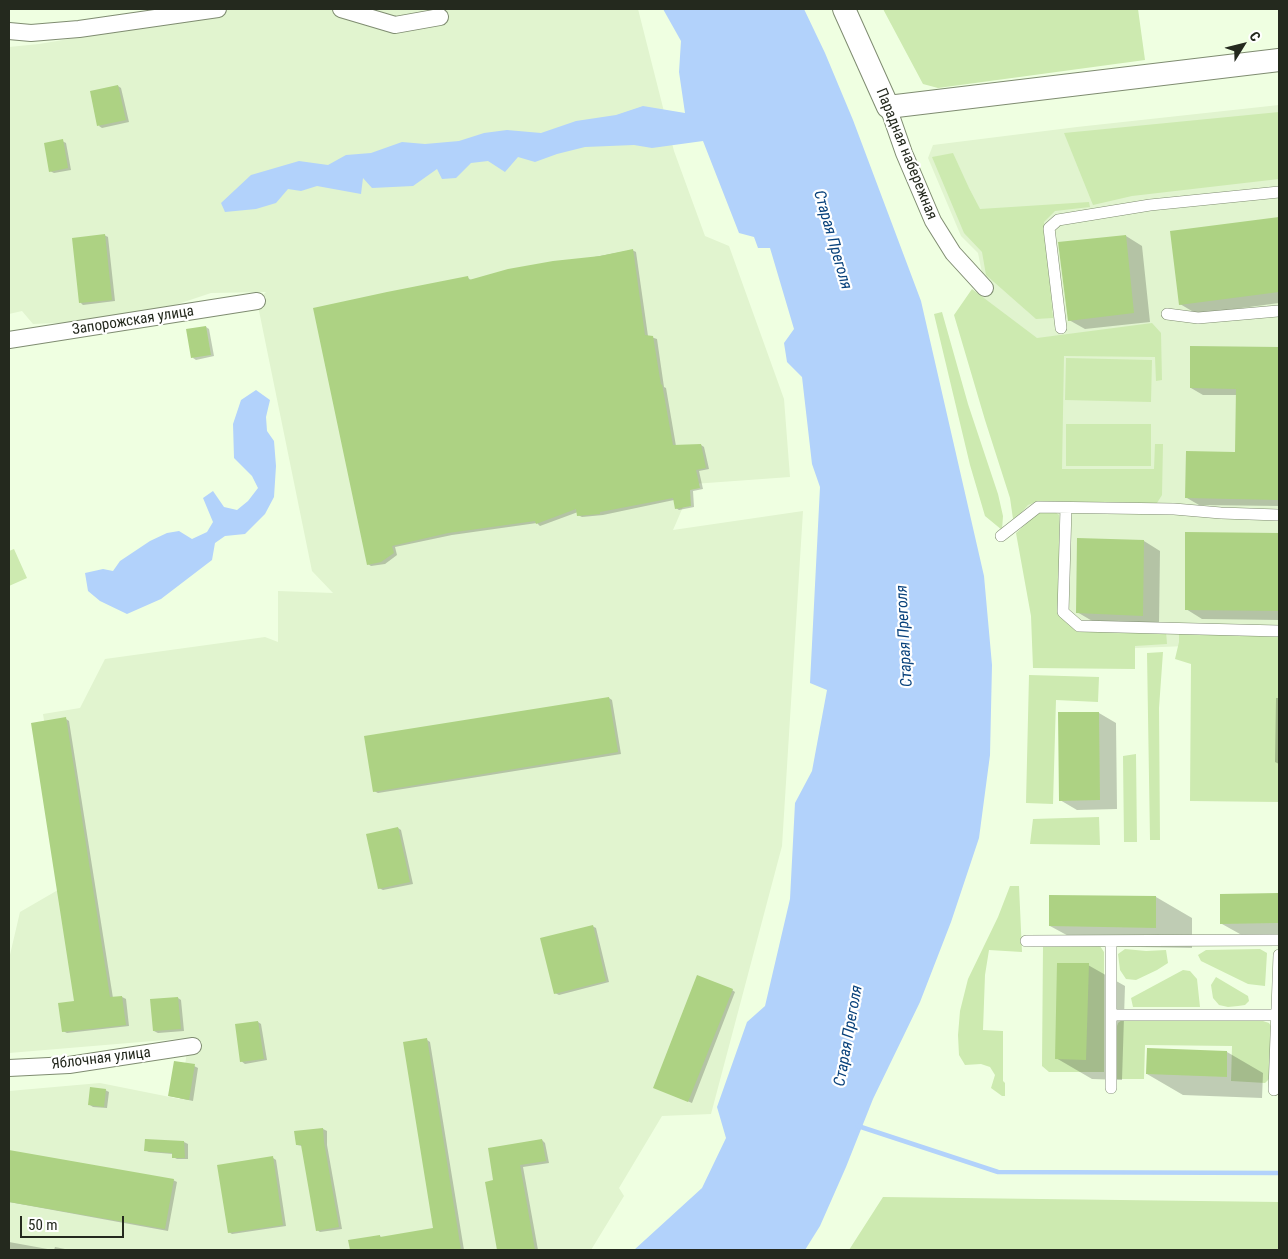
<!DOCTYPE html>
<meta charset="utf-8">
<style>
body{margin:0}
#map{position:relative;width:1288px;height:1259px;overflow:hidden;background:#efffe1;font-family:"Roboto Condensed",sans-serif}
canvas{display:block}
.frame{position:absolute;inset:0;border:10px solid #24291e;pointer-events:none}
.north{position:absolute;left:1218px;top:20px;width:50px;height:50px;-webkit-text-stroke:4px #fff;paint-order:stroke;rotate:54deg;font-size:14px;font-weight:700;line-height:20px;text-align:center;color:#24291e}
.north::after{content:'';display:block;margin:auto;width:18px;height:22px;background:#24291e;clip-path:polygon(50% 0,100% 100%,50% 72%,0 100%)}
.scale{position:absolute;left:20px;top:1216px;width:104px;height:22px;box-sizing:border-box;border:2px solid #24291e;border-top:0;padding-left:6px;font-size:15px;line-height:18px;white-space:nowrap;color:#24291e;-webkit-text-stroke:4px #fff;paint-order:stroke}
</style>
<div id="map">
<canvas width="1288" height="1259"></canvas>
<div class="frame"></div>
<div class="north">С</div>
<div class="scale">50 m</div>
</div>
<script>
const ctx = document.querySelector('canvas').getContext('2d');
ctx.lineJoin = 'round';
function fill(path, color) {
  ctx.fillStyle = color;
  ctx.fill(path, 'evenodd');
}
function poly(rows) {
  const path = new Path2D();
  for (const r of rows) {
    path.moveTo(r[0], r[1]);
    for (let i = 2; i < r.length; i += 2) path.lineTo(r[i], r[i + 1]);
  }
  return path;
}
function trace(path, color, width, dash) {
  ctx.strokeStyle = color;
  ctx.lineWidth = width;
  ctx.lineCap = dash ? 'butt' : 'round';
  ctx.setLineDash(dash || []);
  ctx.stroke(path);
}
function label(font, color, halo, rows, align = 'center') {
  ctx.font = font + ' "Roboto Condensed",sans-serif';
  ctx.lineWidth = 4.5;
  ctx.setLineDash([]);
  ctx.textBaseline = 'middle';
  ctx.strokeStyle = halo;
  ctx.fillStyle = color;
  for (const [text, x, y, turn = 0] of rows) {
    ctx.save();
    ctx.translate(x, y);
    ctx.rotate((+turn || 0) * Math.PI / 180);
    ctx.textAlign = isNaN(turn) ? turn : align;
    if (halo) ctx.strokeText(text, 0, 0);
    ctx.fillText(text, 0, 0);
    ctx.restore();
  }
}
const built = poly([
 [186,9,638,9,674,151,705,236,729,246,784,399,790,477,693,484,673,530,803,511,782,846,711,1114,662,1116,619,1188,624,1196,591,1250,9,1250,9,1091,100,1083,180,1099,189,1038,9,1053,9,959,20,912,70,883,43,714,80,708,105,659,265,637,278,642,278,591,333,593,312,571,257,301,266,292,211,293,166,308,79,322,33,324,22,311,9,314,9,47,39,44,195,18],
 [1279,105,1279,648,1186,646,1039,652,1037,590,1017,478,978,305,985,288,978,253,961,236,928,158,933,145,1077,127]
]);
const green = poly([
 [883,9,1138,9,1145,60,938,88,923,84],
 [1279,112,1279,179,1132,196,1093,205,1064,133],
 [953,153,969,188,980,209,1089,202,1090,207,1055,211,1044,222,1053,318,1036,319,986,275,982,252,964,233,932,157],
 [972,289,1037,338,1152,323,1161,333,1162,380,1156,381,1155,357,1064,356,1062,469,1154,469,1155,444,1163,444,1162,495,1157,503,1038,501,1028,505,1021,513,1013,519,1010,498,985,420,954,315],
 [942,312,968,404,998,494,1003,516,1002,530,985,516,970,465,934,314],
 [1066,358,1152,360,1151,402,1065,400],
 [1066,424,1151,424,1151,466,1066,466],
 [1040,511,1055,512,1059,515,1059,614,1075,630,1166,631,1167,644,1135,646,1135,669,1033,668,1031,616,1016,533],
 [14,549,27,578,9,586,9,551],
 [1179,633,1279,637,1279,802,1190,801,1191,664,1175,659,1179,642],
 [1163,652,1159,708,1160,840,1150,840,1147,653],
 [1029,675,1099,677,1098,702,1056,700,1053,804,1026,803],
 [1136,754,1137,842,1124,842,1123,756],
 [1099,817,1100,845,1030,844,1033,819],
 [1010,886,1019,886,1022,952,989,950,985,975,983,1030,1003,1031,1003,1081,1005,1083,1005,1096,1002,1096,991,1088,995,1075,990,1067,981,1064,965,1065,959,1055,958,1035,960,1011,968,979,998,917],
 [1043,946,1100,946,1104,952,1104,1072,1049,1072,1042,1066],
 [1125,949,1146,951,1166,950,1168,963,1157,970,1136,980,1126,979,1120,970,1118,954],
 [1260,949,1267,953,1265,986,1248,984,1201,961,1198,955,1206,950],
 [1183,970,1190,971,1197,979,1200,1007,1133,1007,1131,998],
 [1216,977,1248,996,1249,1001,1245,1005,1238,1006,1228,1007,1219,1005,1213,998,1211,985],
 [1122,1020,1263,1021,1269,1023,1272,1028,1270,1078,1265,1083,1231,1081,1232,1046,1145,1045,1144,1079,1117,1079,1116,1029,1118,1023],
 [883,1197,1279,1202,1279,1250,849,1250]
]);
const water = poly([
 [663,9,804,9,825,53,853,120,921,301,984,576,992,665,990,755,979,838,951,922,920,1002,873,1099,846,1167,820,1226,805,1250,634,1250,702,1188,726,1138,717,1107,747,1022,765,1006,790,899,795,803,812,771,827,690,810,683,820,487,812,464,802,377,787,362,784,343,794,329,770,248,758,248,754,237,739,233,703,141,652,148,634,145,585,147,557,154,535,162,518,157,505,172,488,161,471,163,456,178,442,179,437,169,413,186,372,188,363,178,361,194,317,186,301,191,288,189,276,203,256,209,225,212,221,203,251,175,299,161,328,165,346,155,371,153,402,142,425,144,459,141,484,133,507,130,541,133,576,121,616,115,643,106,685,113,679,72,681,41],
 [256,390,270,400,266,417,267,431,274,441,276,466,274,497,265,514,245,534,225,536,215,543,212,560,161,599,127,614,100,601,88,591,85,573,103,569,113,571,120,561,150,541,167,533,179,531,192,539,207,532,213,522,203,498,213,491,224,507,237,510,248,501,258,488,252,476,234,458,233,424,241,400]
]);
const shadow = poly([
 [146,9,163,9,149,11],
 [118,86,121,88,129,122,102,128,99,126],
 [62,141,66,143,71,170,54,173,50,171],
 [1279,218,1279,303,1197,314,1180,304,1171,232],
 [104,235,108,237,115,301,83,305,80,302],
 [1126,236,1142,246,1150,322,1085,329,1069,320],
 [632,250,636,252,648,336,657,339,664,387,666,388,676,446,701,445,704,447,709,469,699,471,703,489,693,491,694,507,679,510,676,508,674,500,603,515,582,517,578,515,578,512,540,526,537,523,452,535,395,547,397,555,385,564,371,566,368,564,468,278,471,280],
 [206,327,209,329,214,356,196,360,193,358],
 [1192,347,1279,348,1279,506,1199,505,1187,498,1237,453,1237,395,1203,395,1191,388],
 [1187,534,1279,535,1279,620,1202,619,1186,609],
 [1144,541,1160,551,1159,624,1094,622,1077,612],
 [609,698,612,700,621,754,378,793,374,791],
 [1276,698,1279,698,1279,764,1275,762],
 [1099,713,1116,723,1117,809,1077,810,1060,800,1059,714],
 [66,719,69,721,113,998,122,997,126,999,129,1026,67,1033,63,1031,76,1002],
 [398,828,401,830,413,884,383,890,379,888],
 [1279,894,1279,944,1258,944,1222,924,1221,895],
 [1051,896,1156,897,1192,918,1192,948,1087,946,1050,926],
 [592,926,596,928,609,982,559,995,555,993],
 [1088,965,1125,986,1122,1080,1092,1079,1056,1058],
 [732,990,735,992,692,1103,658,1089],
 [178,998,181,1000,184,1031,158,1033,154,1031],
 [258,1022,261,1024,267,1060,245,1064,241,1061],
 [427,1040,430,1042,464,1250,351,1250,350,1241,380,1236,382,1238,434,1229],
 [1148,1049,1227,1052,1263,1073,1262,1098,1183,1095,1147,1074],
 [194,1066,198,1068,193,1101,169,1096],
 [105,1090,109,1092,107,1108,93,1107,90,1105],
 [323,1129,327,1131,327,1145,342,1229,320,1232,317,1230,302,1146,297,1145],
 [542,1140,545,1143,549,1163,523,1167,538,1250,498,1250,487,1183,495,1181],
 [184,1142,188,1144,188,1159,177,1159,173,1157,173,1154,149,1152,145,1150],
 [9,1151,173,1180,177,1182,168,1231,9,1202],
 [273,1158,276,1160,286,1226,232,1234,229,1232],
 [9,1242,53,1250,9,1250],
 [55,1247,70,1250,54,1250]
]);
const stream = poly([
 [858,1126,998,1172,1279,1173]
]);
const building = poly([
 [118,85,126,120,97,126,90,91],
 [63,139,68,168,49,172,44,143],
 [1279,217,1279,292,1179,305,1170,231],
 [105,234,112,300,79,303,72,238],
 [1126,235,1134,313,1068,321,1058,242],
 [633,249,645,335,653,336,661,385,662,384,673,445,701,444,706,468,696,470,700,488,690,490,691,506,675,509,673,498,600,512,600,514,577,516,576,509,536,524,535,521,448,533,392,546,394,553,381,562,367,565,313,308,387,292,468,276,469,280,508,269,553,261,600,256],
 [206,326,211,355,191,358,186,329],
 [1190,346,1279,347,1279,500,1185,498,1186,451,1235,452,1236,389,1190,388],
 [1185,532,1279,533,1279,611,1185,610],
 [1077,538,1144,540,1143,616,1076,613],
 [609,697,618,752,373,792,364,736],
 [1058,712,1099,712,1100,800,1059,801],
 [66,717,110,997,122,996,126,1025,62,1032,58,1003,74,1001,31,723],
 [398,827,410,882,378,889,366,834],
 [1279,893,1279,923,1220,924,1220,894],
 [1049,895,1156,896,1156,928,1049,926],
 [593,925,606,981,554,994,540,938],
 [1057,963,1089,963,1086,1060,1055,1059],
 [697,975,733,989,688,1102,653,1088],
 [178,997,181,1029,153,1031,150,999],
 [258,1021,264,1059,240,1062,235,1024],
 [427,1038,461,1250,350,1250,348,1240,380,1235,380,1237,433,1228,403,1042],
 [1147,1048,1227,1051,1227,1077,1146,1074],
 [174,1061,195,1064,189,1100,168,1096],
 [90,1087,106,1089,104,1107,88,1105],
 [323,1128,324,1142,339,1227,316,1231,301,1145,296,1145,294,1131],
 [145,1139,184,1141,185,1158,172,1158,172,1153,144,1151],
 [542,1139,546,1161,520,1165,535,1250,497,1250,485,1182,493,1180,488,1148],
 [9,1150,174,1179,165,1229,9,1202],
 [273,1156,283,1225,228,1233,217,1165]
]);
const pedestrian = poly([
 [1167,314,1198,318,1278,311],
 [1061,328,1049,228,1058,220,1150,205,1279,192],
 [1066,508,1063,612,1079,626,1279,631],
 [1001,536,1038,507,1174,509,1221,513,1278,515],
 [1026,941,1279,940],
 [1111,941,1111,1088],
 [1111,1015,1277,1015],
 [1274,1090,1279,955]
]);
const minor = poly([
 [341,9,395,25,440,17],
 [9,31,31,33,79,29,218,9],
 [888,107,904,153,933,221,953,253,985,288],
 [9,340,257,301],
 [9,1068,69,1065,193,1046]
]);
const secondary = poly([
 [844,9,888,107,1279,60]
]);
const streetNames = [
 ["Парадная набережная",906,154,68],
 ["Запорожская улица",133,321,-9],
 ["Яблочная улица",101,1059,-7]
];
const waterNames = [
 ["Старая Преголя",832,240,74],
 ["Старая Преголя",905,636,-93],
 ["Старая Преголя",849,1036,-80]
];
fill(built, '#e1f4cf');
fill(green, '#cdeab0');
fill(water, '#b2d2fb');
fill(shadow, '#0003');
trace(stream, '#b2d2fb', 4.5);
fill(building, '#add283');
trace(pedestrian, '#7f8c71', 12);
trace(minor, '#7f8c71', 18);
trace(secondary, '#7f8c71', 24);
trace(pedestrian, '#fff', 11);
trace(minor, '#fff', 16);
trace(secondary, '#fff', 22);
label('15px', '#24291e', '#fff', streetNames);
label('italic 16px', '#08417b', '#fff', waterNames);
</script>
